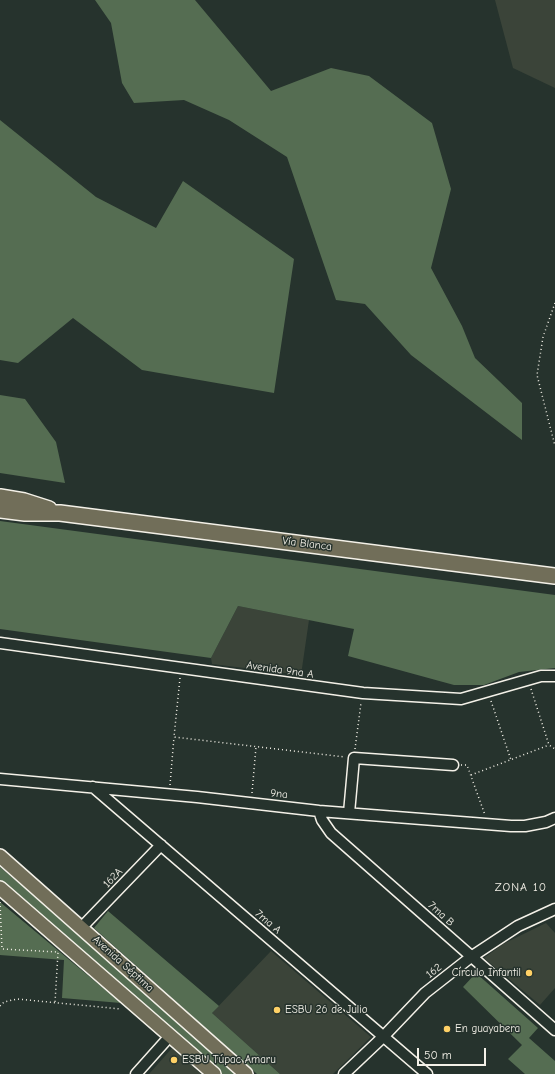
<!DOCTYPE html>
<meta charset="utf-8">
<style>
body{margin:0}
#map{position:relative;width:555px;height:1074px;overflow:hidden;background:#26332d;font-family:"Comic Neue",sans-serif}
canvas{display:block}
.scale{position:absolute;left:417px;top:1048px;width:69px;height:18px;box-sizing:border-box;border:2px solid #f4f1e8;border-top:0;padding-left:5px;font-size:12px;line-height:14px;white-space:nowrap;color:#f4f1e8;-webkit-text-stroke:3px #26332d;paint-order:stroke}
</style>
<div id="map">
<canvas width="555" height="1074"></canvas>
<div class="scale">50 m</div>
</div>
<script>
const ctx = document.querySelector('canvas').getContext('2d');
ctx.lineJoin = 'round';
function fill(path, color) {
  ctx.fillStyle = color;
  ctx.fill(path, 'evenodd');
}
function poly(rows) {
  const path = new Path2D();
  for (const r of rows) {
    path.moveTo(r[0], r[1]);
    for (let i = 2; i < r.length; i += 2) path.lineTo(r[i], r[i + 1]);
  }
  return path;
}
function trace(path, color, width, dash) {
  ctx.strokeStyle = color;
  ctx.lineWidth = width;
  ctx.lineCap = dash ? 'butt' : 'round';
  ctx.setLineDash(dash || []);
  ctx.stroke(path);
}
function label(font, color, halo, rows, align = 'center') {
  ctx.font = font + ' "Comic Neue",sans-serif';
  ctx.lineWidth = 3;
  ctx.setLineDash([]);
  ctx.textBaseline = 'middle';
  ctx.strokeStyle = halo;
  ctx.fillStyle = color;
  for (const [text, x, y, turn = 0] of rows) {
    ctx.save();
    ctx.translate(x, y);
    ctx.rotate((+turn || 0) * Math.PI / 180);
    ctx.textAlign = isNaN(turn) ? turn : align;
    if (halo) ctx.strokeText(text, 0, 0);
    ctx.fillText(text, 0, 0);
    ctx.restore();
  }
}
const built = poly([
 [495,0,555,0,555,88,513,68],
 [238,606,309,620,301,675,212,664,211,658],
 [546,923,555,933,555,988,540,1005,484,958,503,944],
 [271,951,371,1037,333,1074,280,1074,212,1013],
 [173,1047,201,1074,149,1074]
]);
const green = poly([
 [95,0,195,0,271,91,331,68,369,76,432,123,451,189,431,268,462,326,475,358,522,403,522,440,411,355,365,304,336,300,287,157,229,120,184,100,134,103,122,83,111,23],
 [0,120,96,197,156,228,183,181,294,259,274,393,142,370,73,318,18,363,0,360],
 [0,395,25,399,56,442,65,483,0,473],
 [0,521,555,595,555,668,519,672,484,685,454,685,348,656,354,629,238,606,211,658,0,629],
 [0,867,79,935,237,1074,222,1074,156,1018,0,880],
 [0,901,0,902,121,1003,62,998,64,960,0,955],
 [108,911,219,1006,212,1013,280,1074,257,1074,94,928],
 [476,973,538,1028,529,1038,555,1061,555,1074,525,1074,508,1059,522,1045,463,987]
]);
const path = poly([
 [555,303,543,337,537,375,555,446],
 [180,678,174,737,345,757],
 [531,689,549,745,555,749],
 [491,701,511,760],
 [355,749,361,703],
 [461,765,467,765,485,815],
 [471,775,549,745],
 [170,785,174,737],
 [252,793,256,747],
 [0,902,2,949,58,952,55,1003],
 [0,1006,4,1002,17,999,121,1009]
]);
const minor = poly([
 [0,643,363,693,461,699,541,676,555,676],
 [0,779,197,797,319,811,511,826,525,826,546,822,555,818],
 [93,787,427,1074],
 [319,811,322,820,331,833,555,1030],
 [349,813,354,758,453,765],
 [82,927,161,845],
 [136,1074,170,1036],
 [344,1074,383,1037,425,993,471,957,518,926,555,909]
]);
const major = poly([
 [0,856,246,1074],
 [0,888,214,1074]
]);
const highway = poly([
 [0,497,24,501,49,509],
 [0,510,25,513,60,513,555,576]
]);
const markers = [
 [529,973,4,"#ffd166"],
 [277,1010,4,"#ffd166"],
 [447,1029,4,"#ffd166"],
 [174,1060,4,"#ffd166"]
];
const streetNames = [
 ["Vía Blanca",307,544,7],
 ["Avenida 9na A",280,670,8],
 ["9na",279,794,6],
 ["162A",113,878,-46],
 ["7ma B",441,914,42],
 ["7ma A",268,922,41],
 ["Avenida Séptima",123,964,42],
 ["162",434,971,-38]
];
const poiNames = [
 ["Círculo Infantil",521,973,"right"],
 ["ESBU 26 de Julio",285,1010],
 ["En guayabera",455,1029],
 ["ESBU Túpac Amaru",182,1060]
];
const neighbourhoodNames = [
 ["ZONA 10",521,888]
];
fill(built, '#3b4439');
fill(green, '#556d52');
trace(minor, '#f4f1e8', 13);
trace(major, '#f4f1e8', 16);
trace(highway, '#f4f1e8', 18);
trace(path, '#f4f1e8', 1.5, [1, 3]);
trace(minor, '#26332d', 10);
trace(major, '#716e59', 13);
trace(highway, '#716e59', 15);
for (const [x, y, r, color] of markers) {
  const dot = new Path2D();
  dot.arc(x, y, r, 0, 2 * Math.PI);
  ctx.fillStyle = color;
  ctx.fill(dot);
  trace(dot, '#26332d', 1.5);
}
label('11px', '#f4f1e8', '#26332d', streetNames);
label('11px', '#f4f1e8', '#26332d', poiNames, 'left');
ctx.letterSpacing = '1px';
label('12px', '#f4f1e8', '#26332d', neighbourhoodNames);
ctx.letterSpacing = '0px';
</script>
